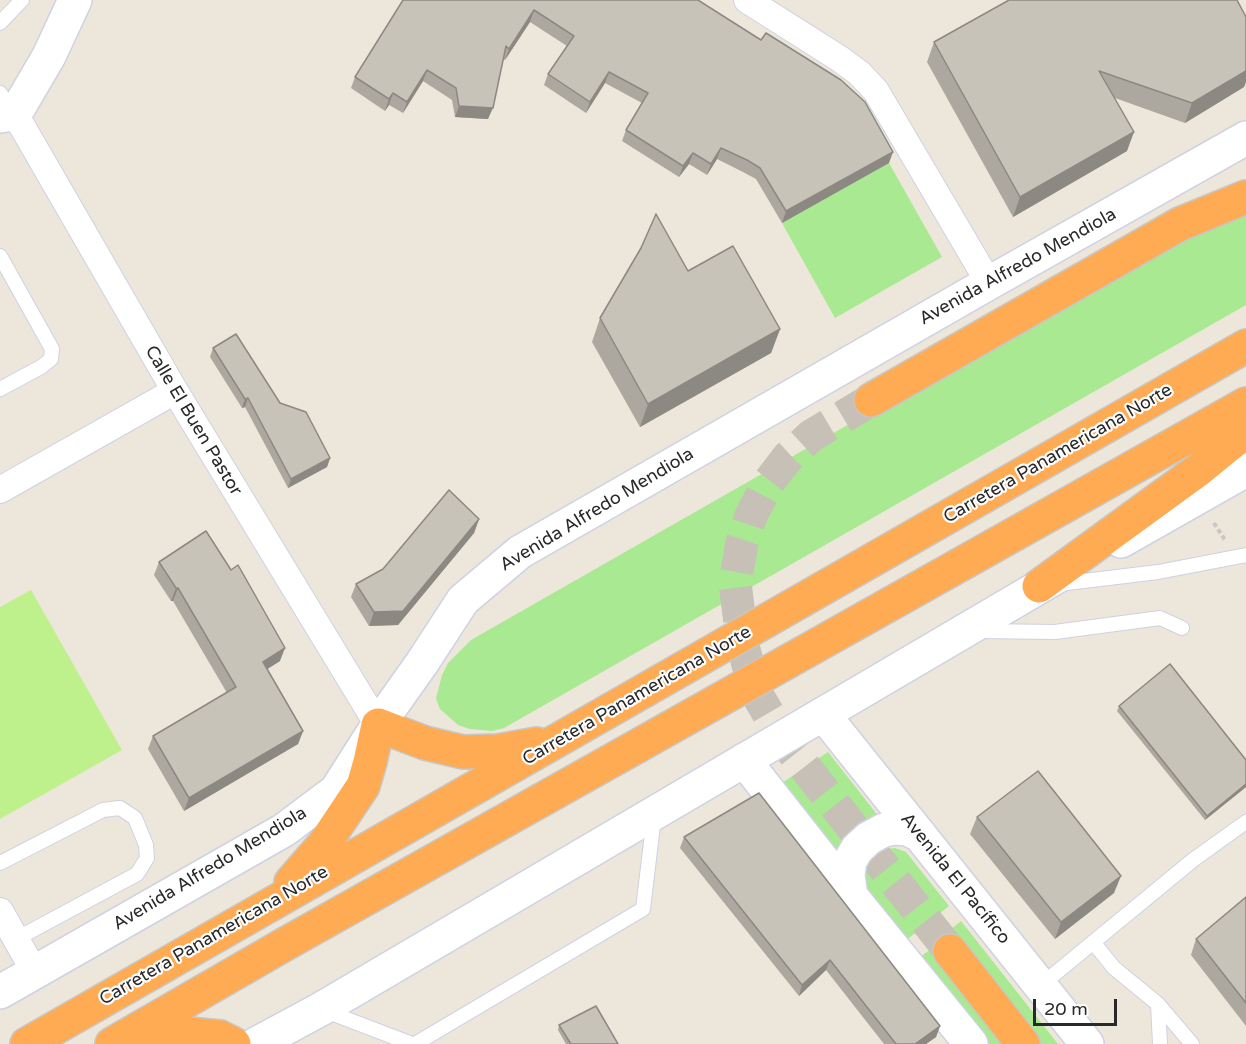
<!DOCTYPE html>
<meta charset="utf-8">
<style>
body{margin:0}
#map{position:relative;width:1246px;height:1044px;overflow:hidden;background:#ede6da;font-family:"Varela Round",sans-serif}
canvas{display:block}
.scale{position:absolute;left:1033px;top:999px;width:84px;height:27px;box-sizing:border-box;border:3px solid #292929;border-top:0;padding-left:8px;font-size:18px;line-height:21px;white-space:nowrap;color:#292929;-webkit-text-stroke:4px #fff;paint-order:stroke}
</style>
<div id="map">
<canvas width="1246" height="1044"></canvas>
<div class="scale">20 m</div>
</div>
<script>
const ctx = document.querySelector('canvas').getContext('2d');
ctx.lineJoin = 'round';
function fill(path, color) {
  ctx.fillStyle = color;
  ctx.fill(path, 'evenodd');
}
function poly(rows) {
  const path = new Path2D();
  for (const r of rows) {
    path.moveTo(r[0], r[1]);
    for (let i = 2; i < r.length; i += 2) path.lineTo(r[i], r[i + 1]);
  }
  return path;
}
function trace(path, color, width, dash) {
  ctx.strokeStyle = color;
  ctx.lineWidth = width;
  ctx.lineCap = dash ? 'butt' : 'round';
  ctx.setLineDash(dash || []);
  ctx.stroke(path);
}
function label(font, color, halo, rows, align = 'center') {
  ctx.font = font + ' "Varela Round",sans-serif';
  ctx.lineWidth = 4.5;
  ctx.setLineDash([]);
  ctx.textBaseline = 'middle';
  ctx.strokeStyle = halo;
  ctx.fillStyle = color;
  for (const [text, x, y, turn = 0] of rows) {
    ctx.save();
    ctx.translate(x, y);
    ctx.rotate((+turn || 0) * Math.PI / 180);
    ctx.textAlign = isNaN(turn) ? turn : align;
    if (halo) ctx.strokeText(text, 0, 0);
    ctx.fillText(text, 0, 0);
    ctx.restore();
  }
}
const green = poly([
 [889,163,942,257,835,318,782,223],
 [1246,211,1246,305,504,728,492,731,470,729,458,725,440,709,436,699,442,675,448,663,471,640,1168,242],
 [828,752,879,817,860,823,852,828,846,835,838,855,782,783],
 [895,848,906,852,949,906,904,942,864,890,864,869,869,860,876,854,887,849],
 [961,921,1058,1044,1036,1044,949,931],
 [931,949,1007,1044,989,1044,919,958]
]);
const pitch = poly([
 [31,590,122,750,0,819,0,607]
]);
const highwayTunnel = poly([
 [871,400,811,436,789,456,768,483,751,516,742,543,735,583,743,646,755,691,785,742,950,951]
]);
const path = poly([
 [1214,523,1225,540]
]);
const lane = poly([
 [0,23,22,0],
 [0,93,14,113],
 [0,256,52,349,51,359,41,367,0,389],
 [1059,584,1158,572,1246,555],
 [979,631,1055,632,1160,618,1182,628],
 [0,863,103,810,120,808,135,818,146,845,147,858,137,874,16,939],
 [1093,942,1114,968,1158,1004,1192,1044],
 [1040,986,1193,860,1246,822],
 [1158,1004,1160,1044],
 [323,1010,412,1044],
 [415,1044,643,909,654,817]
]);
const street = poly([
 [747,0,840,59,859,73,876,91,989,283],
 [15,114,175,391,378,725],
 [0,490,175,391],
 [0,911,34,971]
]);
const secondary = poly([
 [0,116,15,114,49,56,75,0],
 [1121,541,1246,470],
 [823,714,1087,1044],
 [744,760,851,896,971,1044],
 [851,896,848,875,850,861,857,849,869,838,884,830,895,828,907,829,920,835],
 [0,992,284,830,336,791,378,725,422,663,463,600,520,552,989,283,1246,138],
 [256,1044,321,1009,1063,573]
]);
const highway = poly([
 [871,400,1180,224,1246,197],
 [1039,586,1197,471,1246,431],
 [291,882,325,843,363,786,370,762,378,725,425,743,463,752,498,751,537,744],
 [950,951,1023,1044],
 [27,1044,1246,346],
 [112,1044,287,943,1246,404],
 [145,1044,189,1034,220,1037,234,1044]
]);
const wall = poly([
 [403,0,698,0,889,163,782,223,756,179,743,172,717,159,707,175,689,164,679,177,622,141,626,130,642,103,605,83,586,113,544,85,548,74,567,46,530,22,505,60,503,59,488,119,455,117,452,100,423,81,403,113,389,105,385,111,351,88,355,77],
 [1246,17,1246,82,1244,87,1185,123,1115,98,1127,151,1013,217,927,62,934,42],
 [688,271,780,329,771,353,640,427,592,342,600,318],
 [213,348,280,403,330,458,327,467,288,488,245,407,242,408,210,357],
 [479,519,474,533,398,625,369,626,351,597,356,584],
 [159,562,280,661,267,669,303,731,298,744,184,811,148,749,153,736,227,693,173,601,171,601,154,575],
 [1119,706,1246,760,1246,787,1205,820,1117,711],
 [977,817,1114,893,1055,939,970,834],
 [684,837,940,1026,936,1037,926,1044,884,1044,826,970,799,996,680,848],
 [1246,897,1246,1026,1191,955,1196,939],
 [559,1025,618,1044,566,1044,558,1030]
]);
const shadedWall = poly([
 [534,10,530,22,505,60,509,49],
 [427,70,423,81,403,113,407,102],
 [1246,71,1246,82,1244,87,1185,123,1192,103],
 [609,72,605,83,586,113,590,102],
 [393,93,389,105,385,111,389,99],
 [459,106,493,108,488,119,455,117],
 [1134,132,1127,151,1013,217,1020,197],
 [721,148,717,159,707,175,711,164],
 [893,152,889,163,782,223,786,211],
 [693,153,689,164,679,177,683,166],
 [780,329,771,353,640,427,648,404],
 [248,398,245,407,242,408,245,399],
 [330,458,327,467,288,488,291,479],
 [479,519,474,533,398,625,369,626,374,612],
 [176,588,178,588,173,601,171,601],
 [285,648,280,661,258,675,263,662],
 [303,731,298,744,184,811,189,798],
 [1246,784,1246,787,1205,820,1207,816],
 [1121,876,1114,893,1055,939,1061,922],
 [830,960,826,970,799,996,802,985],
 [940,1026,936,1037,926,1044,915,1044]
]);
const building = poly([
 [403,0,698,0,761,40,766,33,841,80,865,102,893,152,786,211,760,168,747,160,721,148,711,164,693,153,683,166,626,130,648,93,609,72,590,102,548,74,574,36,534,10,509,49,506,46,493,108,459,106,456,88,427,70,407,102,393,93,389,99,355,77,403,0],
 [1009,0,1237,0,1246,17,1246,71,1192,103,1099,71,1134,132,1020,197,934,42,1009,0],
 [656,214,688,271,733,246,780,329,648,404,600,318,641,248,656,214],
 [236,334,280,403,306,412,330,458,291,479,248,398,245,399,213,348,236,334],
 [449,490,479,519,403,611,374,612,356,584,383,569,449,490],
 [206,531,231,570,238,565,285,648,263,662,303,731,189,798,153,736,236,687,178,588,176,588,159,562,206,531],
 [1170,664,1246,760,1246,784,1207,816,1119,706,1170,664],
 [1038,771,1121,876,1061,922,977,817,1038,771],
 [759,793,940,1026,915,1044,896,1044,830,960,802,985,684,837,759,793],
 [1246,897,1246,1003,1196,939,1246,897],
 [596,1006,618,1044,571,1044,559,1025,596,1006]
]);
const streetNames = [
 ["Avenida Alfredo Mendiola",1018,267,-29],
 ["Calle El Buen Pastor",193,421,59],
 ["Carretera Panamericana Norte",1058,454,-30],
 ["Avenida Alfredo Mendiola",597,510,-31],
 ["Carretera Panamericana Norte",637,696,-30],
 ["Avenida Alfredo Mendiola",210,869,-31],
 ["Avenida El Pacífico",955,879,51],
 ["Carretera Panamericana Norte",214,936,-30]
];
fill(green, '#a8e991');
fill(pitch, '#bef18b');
trace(highwayTunnel, '#c6c0b7', 33, [33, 16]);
trace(lane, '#cfd1e4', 16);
trace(street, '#cfd1e4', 28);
trace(secondary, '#cfd1e4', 36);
trace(highway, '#c7c7c7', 36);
trace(path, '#c7c7c7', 4, [4.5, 3]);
trace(lane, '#fff', 14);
trace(street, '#fff', 26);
trace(secondary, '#fff', 33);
trace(highway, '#ffab53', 33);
fill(wall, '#aca89f');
fill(shadedWall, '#8c8882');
fill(building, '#c8c3b9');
trace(building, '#8c8882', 1.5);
label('18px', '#292929', '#fff', streetNames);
</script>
